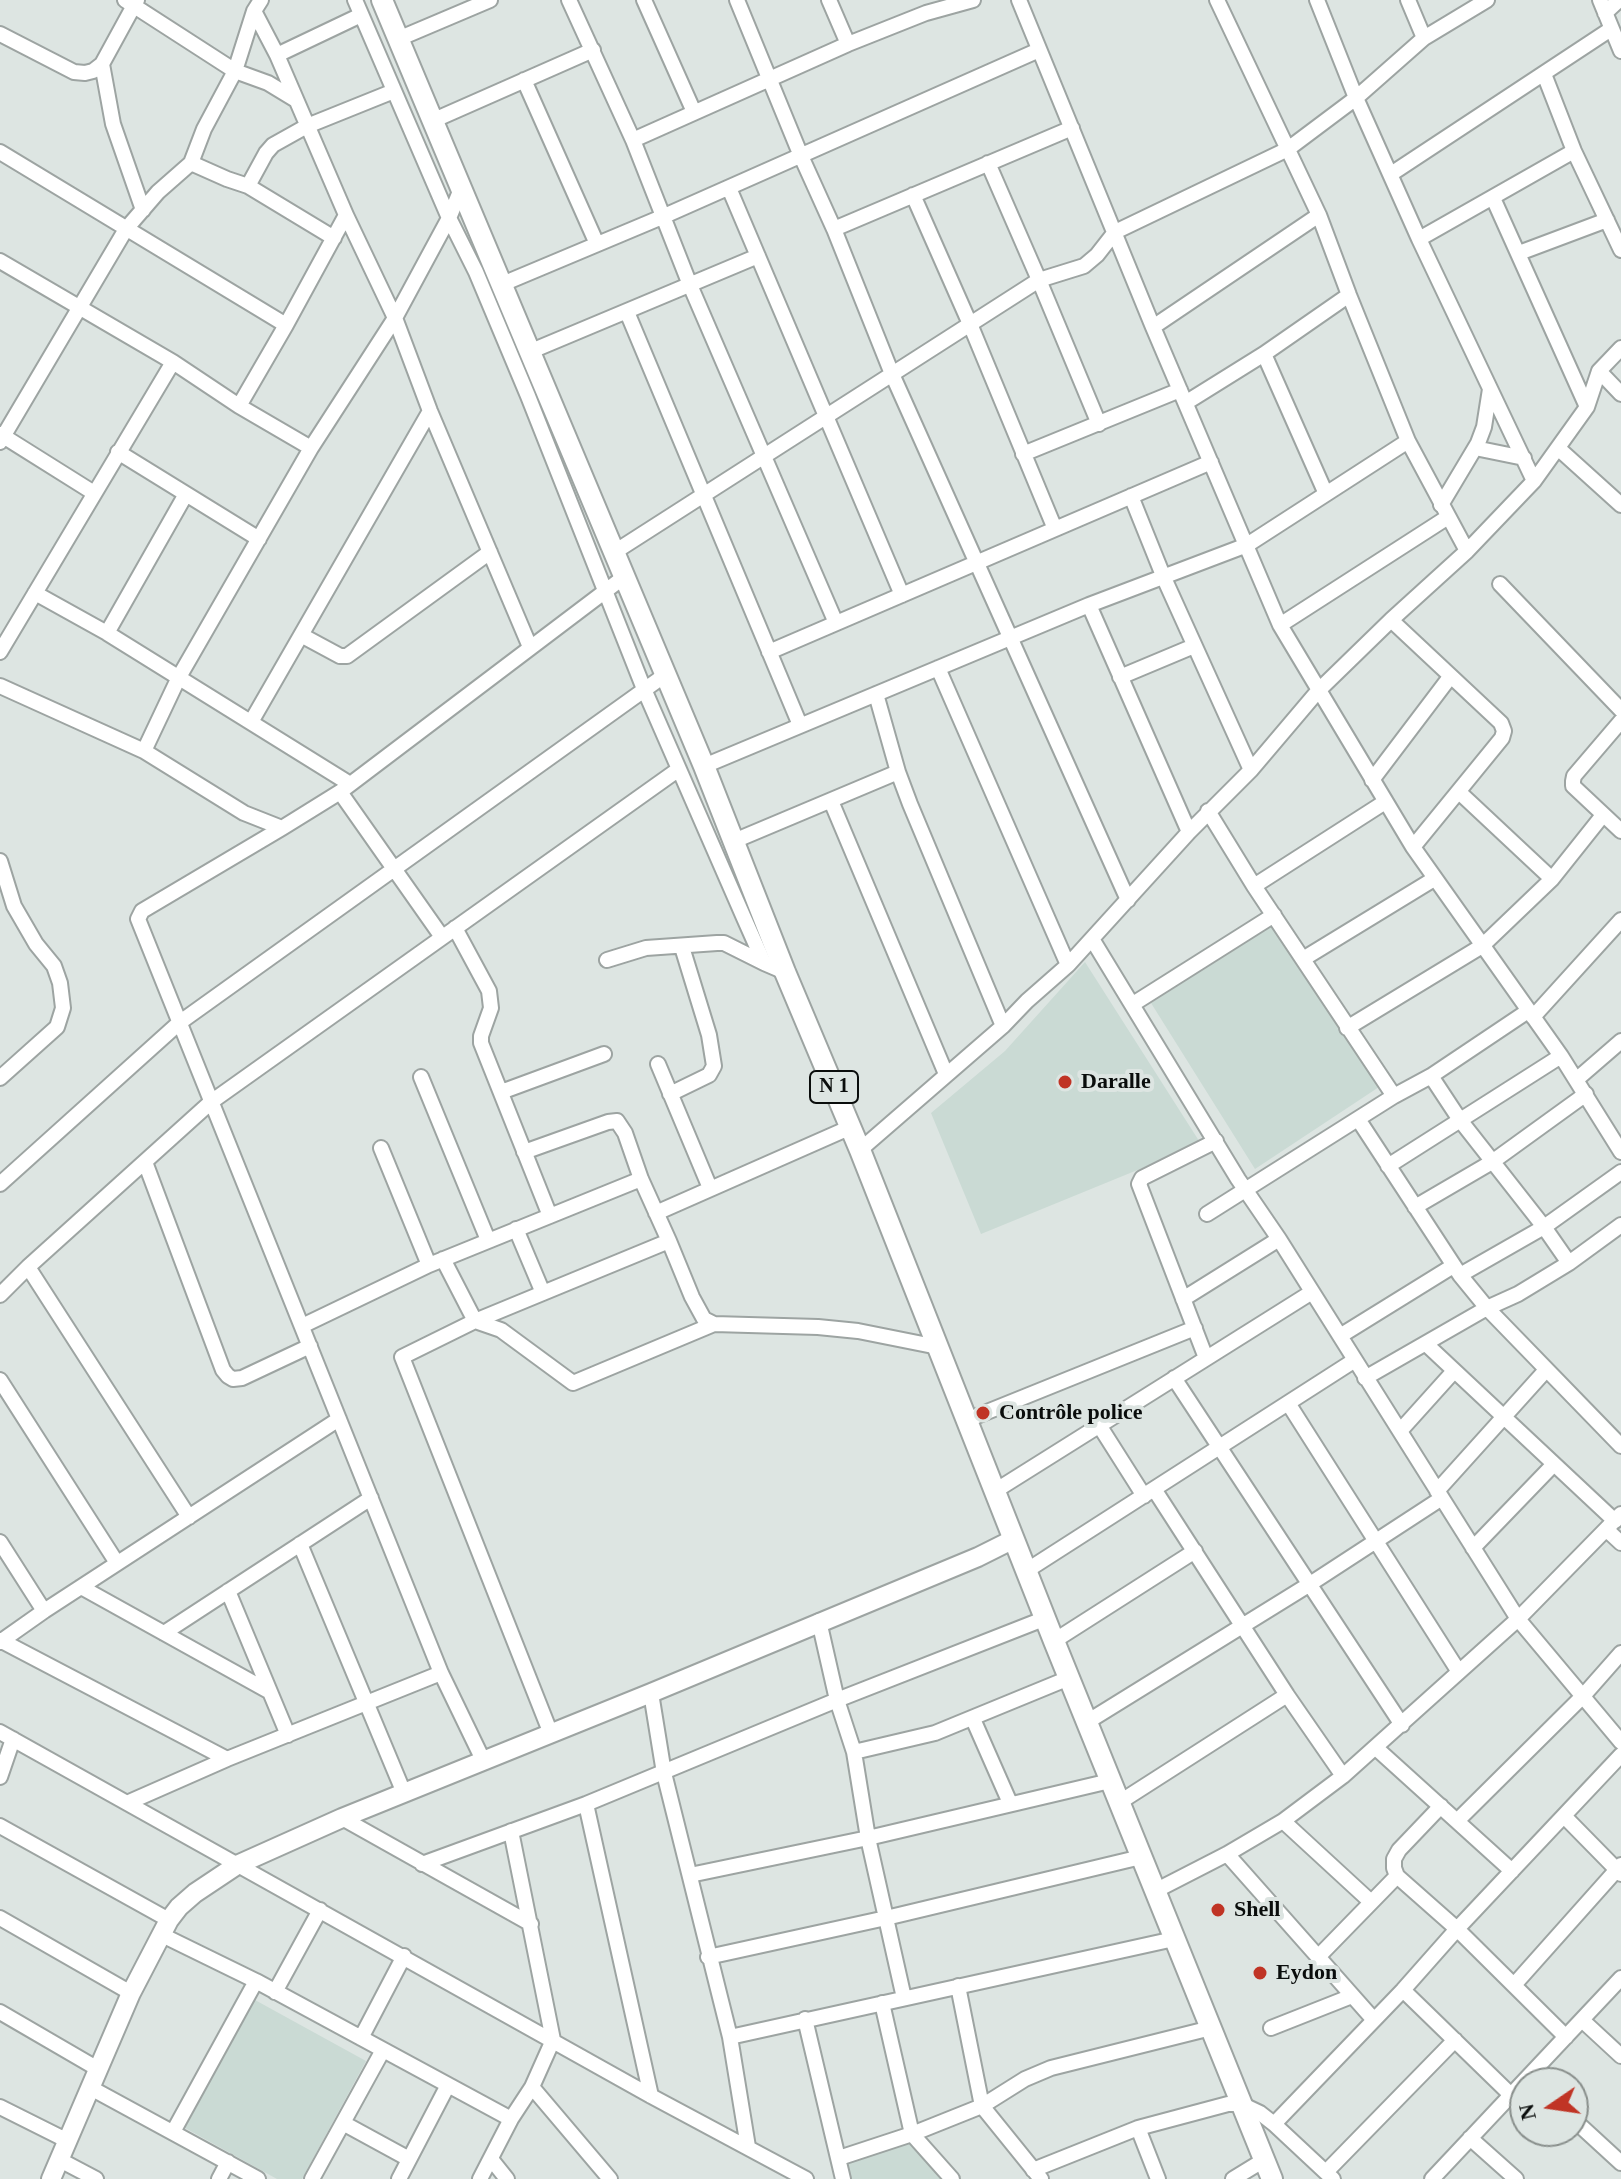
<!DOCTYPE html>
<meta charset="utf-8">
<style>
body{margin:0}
#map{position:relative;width:1621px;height:2179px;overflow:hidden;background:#dde5e2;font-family:"Times New Roman",serif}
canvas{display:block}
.north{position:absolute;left:1509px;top:2067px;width:80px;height:80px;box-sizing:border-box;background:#dde5e2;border:2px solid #898f8c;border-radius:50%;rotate:257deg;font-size:22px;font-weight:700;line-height:32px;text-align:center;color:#0a0d0c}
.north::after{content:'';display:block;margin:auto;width:28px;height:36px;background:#c03425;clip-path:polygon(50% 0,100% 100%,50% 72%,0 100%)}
</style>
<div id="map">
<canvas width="1621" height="2179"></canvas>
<div class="north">N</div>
</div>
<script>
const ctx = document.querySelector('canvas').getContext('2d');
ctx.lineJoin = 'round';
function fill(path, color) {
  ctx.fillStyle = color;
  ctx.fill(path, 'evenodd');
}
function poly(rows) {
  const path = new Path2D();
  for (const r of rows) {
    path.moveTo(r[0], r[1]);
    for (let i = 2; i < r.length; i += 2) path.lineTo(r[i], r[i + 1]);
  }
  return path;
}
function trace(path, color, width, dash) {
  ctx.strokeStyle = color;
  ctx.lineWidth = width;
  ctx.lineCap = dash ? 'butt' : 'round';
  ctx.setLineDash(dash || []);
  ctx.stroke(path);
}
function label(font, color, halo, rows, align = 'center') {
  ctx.font = font + ' "Times New Roman",serif';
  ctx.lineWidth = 8;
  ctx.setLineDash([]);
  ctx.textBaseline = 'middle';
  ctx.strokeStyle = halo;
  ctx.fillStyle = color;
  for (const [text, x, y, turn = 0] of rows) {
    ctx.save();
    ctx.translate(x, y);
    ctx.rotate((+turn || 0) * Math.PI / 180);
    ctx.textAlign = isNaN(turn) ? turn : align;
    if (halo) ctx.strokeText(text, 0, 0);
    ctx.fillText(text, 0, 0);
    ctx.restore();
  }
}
const built = poly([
 [1272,924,1379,1087,1255,1169,1151,1003],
 [1085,962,1201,1144,981,1234,931,1113,1005,1051],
 [255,2000,366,2061,302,2179,277,2179,185,2128],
 [910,2139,943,2179,848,2179,845,2164]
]);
const minor = poly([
 [125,0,235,71,268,83,296,100],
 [355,0,449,218,476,272,528,396,644,689,744,918,764,963,785,972],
 [569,0,633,140,690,285,836,623],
 [644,0,694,112],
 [737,0,801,156,834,229,892,374,1128,900],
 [829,0,848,44],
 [1019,0,1153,327,1280,625,1413,847,1561,1056,1621,1152],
 [1217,0,1319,215,1349,295,1408,441,1467,551],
 [1317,0,1356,98,1419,239,1534,481],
 [1408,0,1424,38],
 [1600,0,1621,51],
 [1605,13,1619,0],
 [0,34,74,72,85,73,93,71,102,64,137,0],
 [398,39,490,0],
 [277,55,361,15],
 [102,64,113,124,143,210],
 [1544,74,1574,151,1621,250],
 [524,80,597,244],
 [432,121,593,50],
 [633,140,848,44,926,13,973,0],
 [0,152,286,325],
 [191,163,204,129,235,71,254,11,261,0],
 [988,163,1039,280,1099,424],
 [1391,174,1611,29],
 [248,186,266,153,273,145,307,126,394,91],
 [729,188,902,595],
 [913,195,970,324,1055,529],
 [1493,198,1587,407],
 [346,215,395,318,430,411,530,647],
 [834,229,1072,128],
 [1419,239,1574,151],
 [1519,253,1607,220],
 [0,261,173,362,239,406,311,448],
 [500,285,662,217,1039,50],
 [627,312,800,725],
 [1153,327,1319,215],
 [529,352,758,256],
 [1264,354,1326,494],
 [1599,371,1621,394],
 [1187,402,1264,354,1349,295],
 [239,406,286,325,346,215,277,55,254,11],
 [0,434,94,493],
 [0,442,126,229,158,192,191,163,227,179,248,186,334,238],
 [1475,448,1524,458],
 [1559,449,1621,505],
 [118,452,259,539],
 [1023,454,1180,390],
 [1131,496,1164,578,1251,770],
 [1441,505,1478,443,1484,427,1490,389],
 [613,553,1039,280,1084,266,1097,255,1115,232,1288,149,1356,98,1424,38,1487,0],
 [1500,584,1621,710],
 [35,593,107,633,350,784],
 [1089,605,1189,832],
 [1391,620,1501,723,1504,731,1502,738,1413,847],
 [1280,625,1448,517],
 [107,633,186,494],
 [301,635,340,656,347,656,490,552],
 [0,652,173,362],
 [769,652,1211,462],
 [938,668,1068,965],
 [1120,677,1194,646],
 [0,686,144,751,244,813,282,828],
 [876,694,898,772,910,804,1003,1026],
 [1621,721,1574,776,1573,781,1573,786,1621,831],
 [251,722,430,411],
 [144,751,179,677,311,448,395,318,449,218,461,189],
 [704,766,1089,605,1247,545,1408,441],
 [1372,780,1450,677],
 [340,792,442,937],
 [1459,792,1552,879],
 [831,801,946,1074],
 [1208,811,1254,886,1394,1096],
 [734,841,898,772],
 [0,861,14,906,36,944,54,966,60,983,63,1008,57,1027,0,1078],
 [1254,886,1385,802],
 [455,928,489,991,491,1008,481,1036,481,1043,550,1216],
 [1092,939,1238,1179,1279,1239,1518,1619,1621,1742],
 [1303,959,1434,879],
 [607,960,646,948,717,943,724,943,764,963],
 [1133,1004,1274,915],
 [1533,1017,1621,920],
 [1347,1028,1482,946,1552,879,1603,815],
 [658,1064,710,1188],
 [1431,1076,1460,1120,1544,1227,1569,1263],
 [421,1077,488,1240],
 [1576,1080,1621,1041],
 [501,1092,604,1054],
 [670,1094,709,1075,714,1066,709,1035,682,947],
 [1358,1119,1460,1275,1487,1308,1621,1446],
 [381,1148,429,1265],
 [860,1150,1003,1026,1027,1001,1068,965,1189,832,1251,770,1318,691,1391,620,1467,551,1534,481,1587,407,1599,371,1621,348],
 [524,1152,608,1122,617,1121,625,1133,641,1179,669,1241,692,1297,704,1319,714,1324,818,1327,858,1331,938,1347],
 [145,1162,223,1370,228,1376,233,1379,242,1378,310,1346],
 [1388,1166,1561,1056],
 [0,1184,179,1023,665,675],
 [1415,1207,1492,1162,1586,1094],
 [656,1213,851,1127],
 [1207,1214,1394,1096,1431,1076,1528,1011],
 [516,1229,543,1293],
 [443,1259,475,1321,501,1330,573,1383,714,1324],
 [28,1267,189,1517],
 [1460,1275,1544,1227,1621,1172],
 [0,1295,28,1267,211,1102,679,769],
 [1183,1299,1279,1239],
 [302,1326,429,1265,641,1179],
 [1340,1336,1453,1266],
 [1426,1344,1615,1521],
 [1206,1358,1139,1184,1142,1178,1216,1141],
 [1174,1378,1402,1725],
 [1365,1378,1487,1308,1518,1294,1569,1263,1621,1225],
 [0,1380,117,1563],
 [1288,1403,1459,1672],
 [967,1420,1195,1328],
 [1099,1425,1144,1496],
 [1400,1431,1454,1371],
 [1154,1489,1287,1695,1343,1776],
 [995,1491,1312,1292],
 [1437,1491,1546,1370],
 [1607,1530,1621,1543],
 [0,1542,44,1611],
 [300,1544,404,1793],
 [1473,1548,1554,1464],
 [1026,1571,1355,1360],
 [81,1587,270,1692],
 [228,1591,288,1735],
 [819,1621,837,1700,854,1752,868,1838,904,1998],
 [164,1633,371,1498],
 [0,1640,227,1759],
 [1054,1641,1195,1551],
 [0,1642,44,1611,339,1419],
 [651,1693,664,1773,730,2037,748,2147],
 [973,1719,1010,1803],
 [1087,1722,1310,1584,1442,1498],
 [0,1732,651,2096,806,2179],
 [551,1734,402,1357,475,1321,669,1241],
 [1376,1748,1512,1871],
 [854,1752,935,1733,1069,1678],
 [484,1762,441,1673,138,919,142,911,282,828,340,792,624,577],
 [0,1777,13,1739],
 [1120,1802,1287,1695],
 [127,1803,227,1759,441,1673],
 [586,1804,651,2096],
 [1441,1806,1399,1850,1394,1859,1394,1868,1397,1876,1457,1929,1566,2037],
 [1564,1816,1621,1874],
 [342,1818,531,1924],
 [1283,1821,1371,1902],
 [1457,1821,1583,1696,1621,1653],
 [0,1826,169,1920],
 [1227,1854,1374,2020],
 [422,1864,586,1804,837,1700,1046,1618],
 [690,1875,868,1838,1110,1781],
 [1155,1891,1227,1854,1283,1821,1343,1776,1518,1619,1621,1514],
 [0,1918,131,1993],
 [162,1935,256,1981,511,2119],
 [708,1957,886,1918,1141,1857],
 [1318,1957,1397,1876],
 [1514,1985,1621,1865],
 [958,1986,982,2106,1041,2179],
 [1403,1990,1511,2095],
 [275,1992,320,1910],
 [882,2003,912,2134,952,2179],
 [0,2012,98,2069],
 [805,2019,843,2179],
 [1582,2020,1621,2056],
 [1271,2028,1352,1996],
 [730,2037,1174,1939],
 [361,2038,404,1956],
 [89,2087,258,2179],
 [532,2087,610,2179],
 [0,2107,66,2140],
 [1573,2119,1621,2163],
 [343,2123,409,2159],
 [1274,2124,1403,1990,1457,1929,1621,1755],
 [1138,2128,1158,2179],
 [173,2132,256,1981],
 [1470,2138,1516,2179],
 [839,2158,912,2134,982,2106,1025,2079,1051,2068,1211,2028],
 [491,2159,507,2179],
 [60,2160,96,2179],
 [1033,2170,1138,2128,1228,2104,1241,2104,1260,2113,1274,2124,1333,2179],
 [1326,2172,1455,2040],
 [219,2179,228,2162],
 [312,2179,383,2050],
 [399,2179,448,2085],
 [480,2179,511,2119,532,2087,553,2040,511,1831],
 [1233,2179,1264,2160],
 [1432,2179,1621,1978]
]);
const major = poly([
 [51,2179,131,1993,169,1920,179,1907,195,1893,237,1865,342,1818,651,1693,978,1557,1014,1539]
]);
const highway = poly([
 [382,0,704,766,785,972,860,1150,1054,1641,1272,2179]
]);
const markers = [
 [1065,1082,8,"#c03425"],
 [983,1413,8,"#c03425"],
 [1218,1910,8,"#c03425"],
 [1260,1973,8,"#c03425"]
];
const shields = [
 [834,1087,48]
];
const shieldNames = [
 ["N 1",834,1087]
];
const poiNames = [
 ["Daralle",1081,1082],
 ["Contrôle police",999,1413],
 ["Shell",1234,1910],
 ["Eydon",1276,1973]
];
fill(built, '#cadad4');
trace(minor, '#9da4a2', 18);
trace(major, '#9da4a2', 22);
trace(highway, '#9da4a2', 24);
trace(minor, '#fff', 14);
trace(major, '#fff', 18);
trace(highway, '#fff', 20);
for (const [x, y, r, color] of markers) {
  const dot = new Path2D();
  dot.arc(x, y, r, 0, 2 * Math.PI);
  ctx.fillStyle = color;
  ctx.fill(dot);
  trace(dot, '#dde5e2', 3);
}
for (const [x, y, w] of shields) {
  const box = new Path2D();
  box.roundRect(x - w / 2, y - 16, w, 32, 6);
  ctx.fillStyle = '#dde5e2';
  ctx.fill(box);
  trace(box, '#0a0d0c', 2);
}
label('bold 20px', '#0a0d0c', null, shieldNames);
label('bold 22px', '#0a0d0c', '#dde5e2', poiNames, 'left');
</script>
